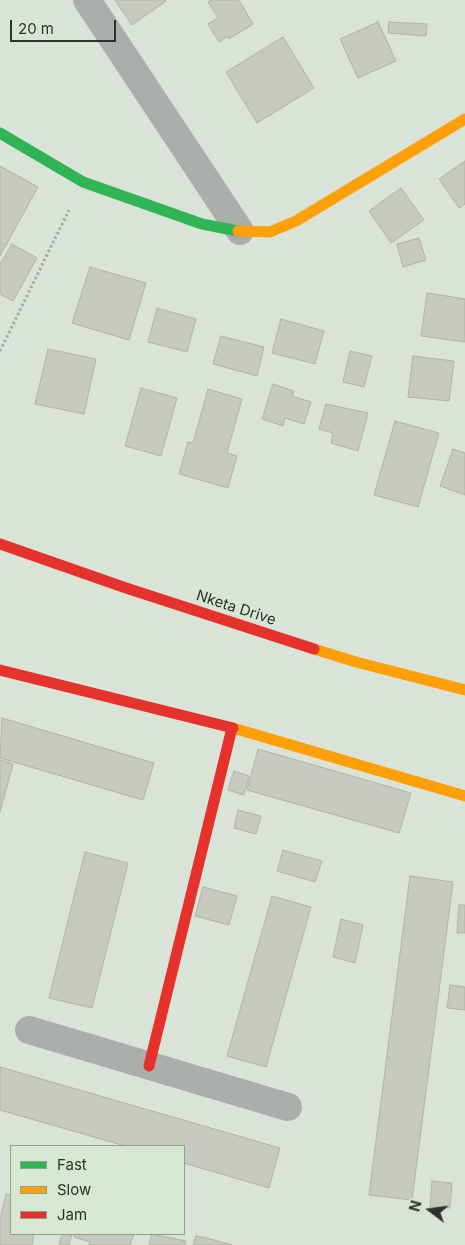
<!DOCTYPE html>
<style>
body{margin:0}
#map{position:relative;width:465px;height:1245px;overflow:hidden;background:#dae3d7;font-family:Inter,sans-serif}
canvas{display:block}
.legend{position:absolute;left:10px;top:1145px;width:175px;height:90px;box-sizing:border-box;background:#d6e8d2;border:1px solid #929f8e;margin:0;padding:6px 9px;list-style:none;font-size:15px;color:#2b3229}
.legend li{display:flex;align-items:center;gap:10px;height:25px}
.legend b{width:25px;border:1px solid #929f8e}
.north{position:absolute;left:405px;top:1185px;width:50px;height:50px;-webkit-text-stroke:4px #d6e8d2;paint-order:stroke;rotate:285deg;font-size:14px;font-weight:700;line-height:20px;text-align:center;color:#2b3229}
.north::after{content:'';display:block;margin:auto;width:18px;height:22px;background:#2b3229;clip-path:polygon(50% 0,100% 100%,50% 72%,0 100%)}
.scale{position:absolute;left:10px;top:20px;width:106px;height:22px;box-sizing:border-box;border:2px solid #2b3229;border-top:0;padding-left:6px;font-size:15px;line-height:18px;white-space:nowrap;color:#2b3229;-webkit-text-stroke:4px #d6e8d2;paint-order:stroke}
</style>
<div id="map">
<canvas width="465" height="1245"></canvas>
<ul class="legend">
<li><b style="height:6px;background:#30b455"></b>Fast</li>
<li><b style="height:6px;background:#ff9f0a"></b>Slow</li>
<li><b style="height:6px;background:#e5322d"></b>Jam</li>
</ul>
<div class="north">N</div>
<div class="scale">20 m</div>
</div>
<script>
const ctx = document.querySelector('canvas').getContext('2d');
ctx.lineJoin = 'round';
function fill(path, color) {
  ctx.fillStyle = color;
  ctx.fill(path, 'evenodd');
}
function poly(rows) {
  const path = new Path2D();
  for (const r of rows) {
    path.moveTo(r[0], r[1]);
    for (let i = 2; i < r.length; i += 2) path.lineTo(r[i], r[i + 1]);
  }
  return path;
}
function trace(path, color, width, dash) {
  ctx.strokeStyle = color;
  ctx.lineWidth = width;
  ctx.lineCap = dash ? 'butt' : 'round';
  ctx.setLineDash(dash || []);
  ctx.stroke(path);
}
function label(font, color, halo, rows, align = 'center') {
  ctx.font = font + ' Inter,sans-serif';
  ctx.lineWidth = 4;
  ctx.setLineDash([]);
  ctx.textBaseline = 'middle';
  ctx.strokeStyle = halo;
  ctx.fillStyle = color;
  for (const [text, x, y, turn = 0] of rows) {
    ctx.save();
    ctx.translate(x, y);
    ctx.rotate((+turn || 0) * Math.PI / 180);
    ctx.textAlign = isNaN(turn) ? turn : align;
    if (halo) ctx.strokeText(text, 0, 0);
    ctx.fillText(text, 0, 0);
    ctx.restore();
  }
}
const building = poly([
 [115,0,165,0,166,1,132,25,115,0],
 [211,0,239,0,253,24,229,39,228,36,219,42,208,24,218,18,208,2,211,0],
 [378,22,396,61,358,78,340,39,378,22],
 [389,22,427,24,426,36,388,33,389,22],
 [283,37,314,88,257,123,226,72,283,37],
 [465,161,465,204,459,208,439,179,465,161],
 [0,166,38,187,0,256,0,166],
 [401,188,424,220,391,243,369,211,401,188],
 [419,238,426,260,403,267,397,244,419,238],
 [12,244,37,258,13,301,0,294,0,264,12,244],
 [90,267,146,283,129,340,72,323,90,267],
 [427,293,465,299,465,342,421,336,427,293],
 [157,308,196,319,187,352,148,342,157,308],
 [281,319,324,331,315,364,272,353,281,319],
 [221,336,264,347,257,376,213,364,221,336],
 [48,349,96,359,84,414,35,404,48,349],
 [350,351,372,356,364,387,343,382,350,351],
 [413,356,454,361,449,401,408,397,413,356],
 [273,384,294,391,292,396,311,402,304,424,285,418,283,426,262,419,273,384],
 [141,388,177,398,161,456,125,446,141,388],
 [208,389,242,399,227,453,237,456,228,488,179,474,188,442,193,443,208,389],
 [326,404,368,413,358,451,331,443,333,433,319,429,326,404],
 [395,421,439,433,418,507,374,495,395,421],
 [453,449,465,453,465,495,440,486,453,449],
 [2,718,154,763,143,800,0,758,2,718],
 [258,749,411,793,399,833,247,790,258,749],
 [0,760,13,764,0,812,0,760],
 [234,771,249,776,244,795,228,790,234,771],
 [238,810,261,816,256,834,234,828,238,810],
 [283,850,322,861,315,882,277,871,283,850],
 [85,852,128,863,92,1008,49,998,85,852],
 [410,876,453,882,412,1200,369,1195,410,876],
 [203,887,237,896,229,925,195,916,203,887],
 [272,896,311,907,266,1067,227,1056,272,896],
 [459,905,465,905,465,933,457,933,459,905],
 [341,919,363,925,355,963,333,957,341,919],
 [450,985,465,987,465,1010,447,1008,450,985],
 [0,1067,280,1148,269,1188,184,1163,184,1146,125,1146,0,1110,0,1067],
 [432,1181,452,1183,450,1208,430,1207,432,1181],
 [6,1194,11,1195,11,1234,34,1234,32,1245,0,1245,0,1219,6,1194],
 [62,1234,72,1234,69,1245,59,1245,62,1234],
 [75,1234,134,1234,130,1245,89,1245,90,1242,74,1237,75,1234],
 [152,1234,186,1241,185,1245,149,1245,152,1234],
 [196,1236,207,1238,232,1245,193,1245,196,1236]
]);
const path = poly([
 [0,351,69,210]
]);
const street = poly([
 [87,0,240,231],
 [29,1030,288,1107]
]);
const fast = poly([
 [0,133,83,182,202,224,238,231]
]);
const slow = poly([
 [238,231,270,232,296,221,465,119],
 [314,649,356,662,465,690],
 [233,728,465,796]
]);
const jam = poly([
 [0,544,126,588,314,649],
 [0,670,233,728],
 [149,1066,232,728]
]);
const streetNames = [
 ["Nketa Drive",236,608,18]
];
fill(building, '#c6cac0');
trace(building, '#afb3a9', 1);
trace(path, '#a6aba7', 3, [2.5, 2.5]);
trace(street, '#aaafac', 28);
trace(fast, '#30b455', 11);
trace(slow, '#ff9f0a', 11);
trace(jam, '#e5322d', 11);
label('15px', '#2b3229', '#d6e8d2', streetNames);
</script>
